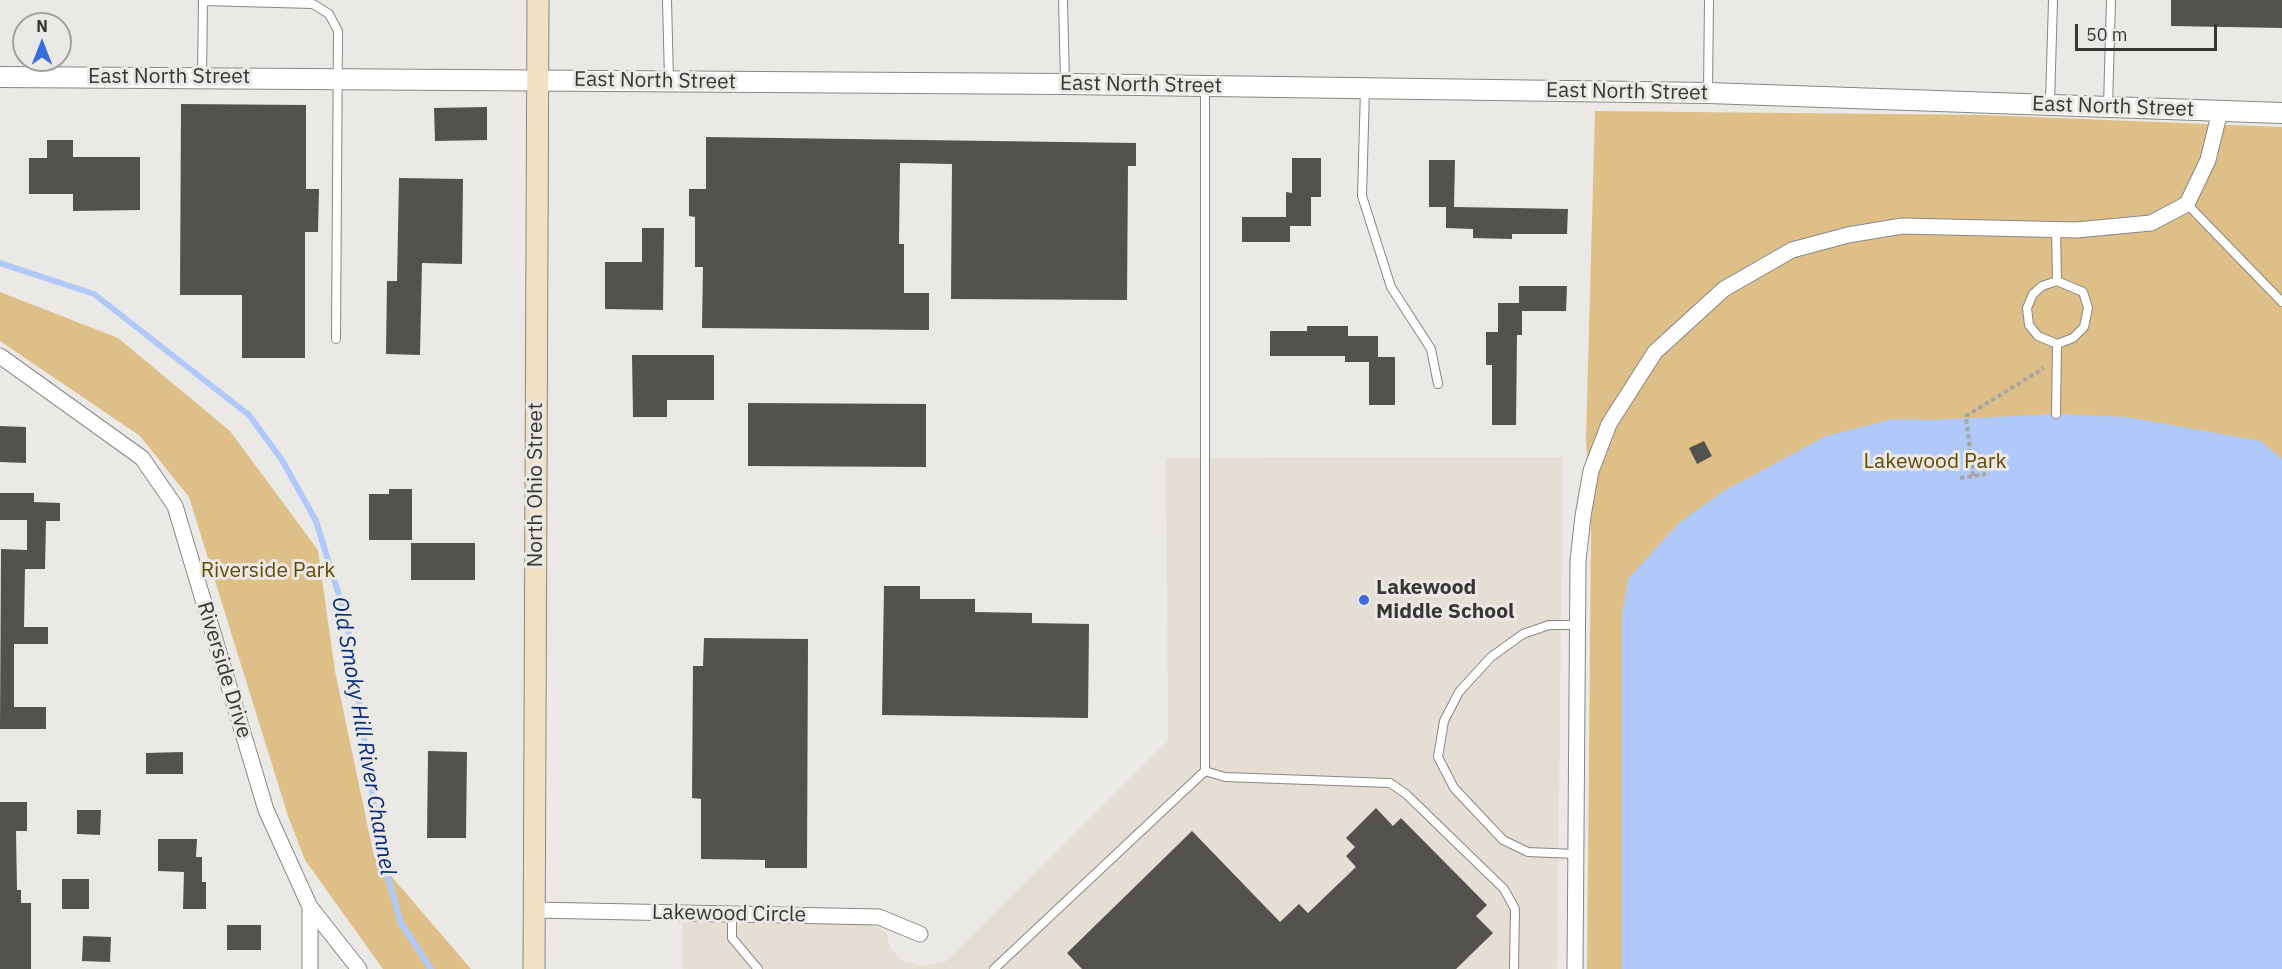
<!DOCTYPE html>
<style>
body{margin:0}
#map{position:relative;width:2282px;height:969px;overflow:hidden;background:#ebe9e6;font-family:"IBM Plex Sans",sans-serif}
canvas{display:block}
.north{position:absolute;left:12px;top:12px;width:60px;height:60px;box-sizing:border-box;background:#ebe9e6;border:2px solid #a3a19f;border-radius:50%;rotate:0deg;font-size:16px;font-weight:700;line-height:24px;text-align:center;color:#373635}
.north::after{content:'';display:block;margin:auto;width:21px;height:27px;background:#386ddc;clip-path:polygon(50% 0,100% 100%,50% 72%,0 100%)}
.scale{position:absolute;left:2075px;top:24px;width:142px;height:27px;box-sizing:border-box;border:3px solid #373635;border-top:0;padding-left:8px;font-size:18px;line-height:21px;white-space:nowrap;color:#373635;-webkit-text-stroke:4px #ebe9e6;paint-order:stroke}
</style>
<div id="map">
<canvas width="2282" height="969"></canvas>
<div class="north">N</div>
<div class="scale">50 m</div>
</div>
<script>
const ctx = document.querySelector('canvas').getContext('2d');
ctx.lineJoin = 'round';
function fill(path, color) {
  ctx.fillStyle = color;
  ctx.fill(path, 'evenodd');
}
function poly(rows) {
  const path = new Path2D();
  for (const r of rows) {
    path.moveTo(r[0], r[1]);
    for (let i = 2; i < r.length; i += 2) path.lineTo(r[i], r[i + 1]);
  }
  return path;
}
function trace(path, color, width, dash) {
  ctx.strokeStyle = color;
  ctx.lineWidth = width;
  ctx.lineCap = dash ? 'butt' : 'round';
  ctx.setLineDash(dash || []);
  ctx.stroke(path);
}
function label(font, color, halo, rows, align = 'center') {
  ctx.font = font + ' "IBM Plex Sans",sans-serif';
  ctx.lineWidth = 6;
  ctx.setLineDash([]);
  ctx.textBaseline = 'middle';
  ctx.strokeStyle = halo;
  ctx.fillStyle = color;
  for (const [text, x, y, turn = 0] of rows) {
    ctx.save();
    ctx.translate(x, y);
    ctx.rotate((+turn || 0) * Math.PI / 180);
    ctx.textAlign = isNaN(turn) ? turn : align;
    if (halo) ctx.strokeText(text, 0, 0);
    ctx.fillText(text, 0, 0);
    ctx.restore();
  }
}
const built = poly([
 [1563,457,1557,969,683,969,682,920,873,925,886,933,891,949,901,960,922,966,945,962,1168,741,1166,458]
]);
const green = poly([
 [1595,111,1983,115,2282,127,2282,969,1587,969,1591,532,1586,438],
 [0,292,118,338,230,431,318,550,335,671,374,856,471,969,383,969,305,860,288,816,189,497,140,436,0,341]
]);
const water = poly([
 [2056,414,2127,417,2261,441,2282,459,2282,969,1622,969,1622,614,1628,579,1679,523,1722,492,1826,436,1893,419,1932,420]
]);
const stream = poly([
 [0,263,94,294,249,415,282,460,316,521,347,621,381,853,401,923,431,969]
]);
const building = poly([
 [2171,0,2282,0,2282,28,2171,26],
 [181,104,306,105,306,189,319,189,318,232,305,232,305,358,242,358,242,295,180,295],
 [487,107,487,140,435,141,434,108],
 [706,137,1136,143,1136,166,1128,166,1127,300,951,299,952,164,900,163,899,244,904,244,904,293,929,293,929,330,702,328,703,267,695,267,695,217,689,216,689,189,706,189],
 [47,140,73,140,73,157,140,157,140,210,73,211,73,194,29,194,29,158,47,158],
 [1292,158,1321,158,1321,197,1311,197,1311,226,1290,226,1290,242,1242,242,1242,217,1286,217,1286,192,1292,193],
 [1429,160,1455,160,1454,207,1568,209,1567,234,1512,234,1512,239,1473,238,1473,229,1446,228,1446,207,1429,207],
 [399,178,463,179,462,264,422,263,420,355,386,354,387,281,397,281],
 [642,228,664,228,663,310,605,309,605,262,642,262],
 [1519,286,1567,286,1566,311,1522,311,1522,335,1517,335,1516,425,1492,425,1492,365,1486,365,1486,332,1498,332,1498,303,1519,303],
 [1307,326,1348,326,1348,336,1378,336,1378,357,1395,357,1395,405,1369,405,1369,362,1345,362,1345,356,1270,356,1270,331,1307,331],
 [632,355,714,355,714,400,667,400,667,417,633,417],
 [748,403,926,404,926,467,748,466],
 [0,426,26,427,26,463,0,462],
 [1704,441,1712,456,1697,464,1689,448],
 [389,489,412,489,412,540,369,540,369,494,389,494],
 [0,493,34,493,34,502,60,503,60,521,46,521,45,569,25,569,24,627,48,627,48,644,14,644,14,707,46,707,46,729,0,729,1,549,27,550,27,520,0,520],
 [411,543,475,543,475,580,411,580],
 [884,586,920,586,920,599,975,599,975,612,1032,613,1032,623,1089,624,1088,718,882,715],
 [704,638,808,639,807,868,765,868,765,860,701,859,701,799,692,798,693,666,703,666],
 [428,751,467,752,466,838,427,838],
 [183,752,183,774,146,774,146,753],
 [0,802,27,802,27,831,16,831,17,890,21,890,21,903,31,903,31,969,0,969],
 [1376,808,1393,826,1401,818,1487,905,1476,916,1493,933,1456,969,1082,969,1067,953,1192,831,1280,922,1299,904,1308,913,1356,867,1346,856,1355,847,1346,838],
 [77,810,101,810,100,835,77,834],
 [158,839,197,839,196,857,202,857,202,882,206,882,206,909,183,909,184,872,158,871],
 [62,879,89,879,89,909,62,909],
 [227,925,261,925,261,950,227,950],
 [83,936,111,937,110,962,82,961]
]);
const path = poly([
 [1973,476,1966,416,2044,368],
 [1960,478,1986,474]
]);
const service = poly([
 [667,0,669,79],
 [1063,0,1065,82],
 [203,1,313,4,329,14,338,31,336,339],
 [202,78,203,0],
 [1365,89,1362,196,1391,287,1431,349,1438,384],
 [1708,91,1709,0],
 [2050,103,2053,0],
 [2108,106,2111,0],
 [2187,204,2282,302],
 [2056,230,2057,281,2083,292,2088,308,2084,327,2073,338,2057,344,2038,336,2029,325,2027,308,2033,294,2042,286,2057,281],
 [2056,414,2057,344],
 [1205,771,1225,777,1390,783,1406,794,1504,889,1515,909,1514,969],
 [1576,854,1528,852,1503,840,1454,788,1438,757,1444,721,1459,692,1491,657,1523,634,1549,625,1578,625],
 [732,914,732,938,758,969],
 [994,969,1205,771,1205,87]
]);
const minor = poly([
 [0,356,142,458,175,506,266,810,310,907,359,969],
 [535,910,879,917,920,934],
 [310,969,310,907],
 [1575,969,1578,561,1583,516,1591,471,1609,424,1655,352,1724,289,1792,250,1848,235,1902,226,2076,230,2151,223,2187,204,2208,160,2220,111]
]);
const tertiary = poly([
 [0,77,1065,84,1708,93,2282,113]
]);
const secondary = poly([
 [534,969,538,0]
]);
const markers = [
 [1364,600,6,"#386ddc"]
];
const streetNames = [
 ["East North Street",169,77],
 ["East North Street",655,81,1],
 ["East North Street",1141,85,1],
 ["East North Street",1627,92,1],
 ["East North Street",2113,107,2],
 ["North Ohio Street",536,485,-90],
 ["Riverside Drive",224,670,73],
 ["Lakewood Circle",729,914,1]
];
const parkNames = [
 ["Lakewood Park",1935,462],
 ["Riverside Park",268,571]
];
const poiNames = [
 ["Lakewood",1376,588],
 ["Middle School",1376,612]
];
const waterNames = [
 ["Old Smoky Hill River Channel",363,736,80]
];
fill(built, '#e4ded4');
fill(green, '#debf88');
fill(water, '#b1c9f8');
trace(stream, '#b1c9f8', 6);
fill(building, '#53524f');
trace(service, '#898784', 10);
trace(minor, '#898784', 17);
trace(tertiary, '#898784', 22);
trace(secondary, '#898784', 23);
trace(path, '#a7a6a4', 4, [4.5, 3]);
trace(service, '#fff', 8);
trace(minor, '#fff', 15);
trace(tertiary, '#fff', 20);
trace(secondary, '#f1e1c0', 21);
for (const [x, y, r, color] of markers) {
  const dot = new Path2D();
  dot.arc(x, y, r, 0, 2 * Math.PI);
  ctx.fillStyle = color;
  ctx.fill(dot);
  trace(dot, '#ebe9e6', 2);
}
label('21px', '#373635', '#ebe9e6', streetNames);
label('21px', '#674800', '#ebe9e6', parkNames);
label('bold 21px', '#373635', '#ebe9e6', poiNames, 'left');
label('italic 22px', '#04297d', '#ebe9e6', waterNames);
</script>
